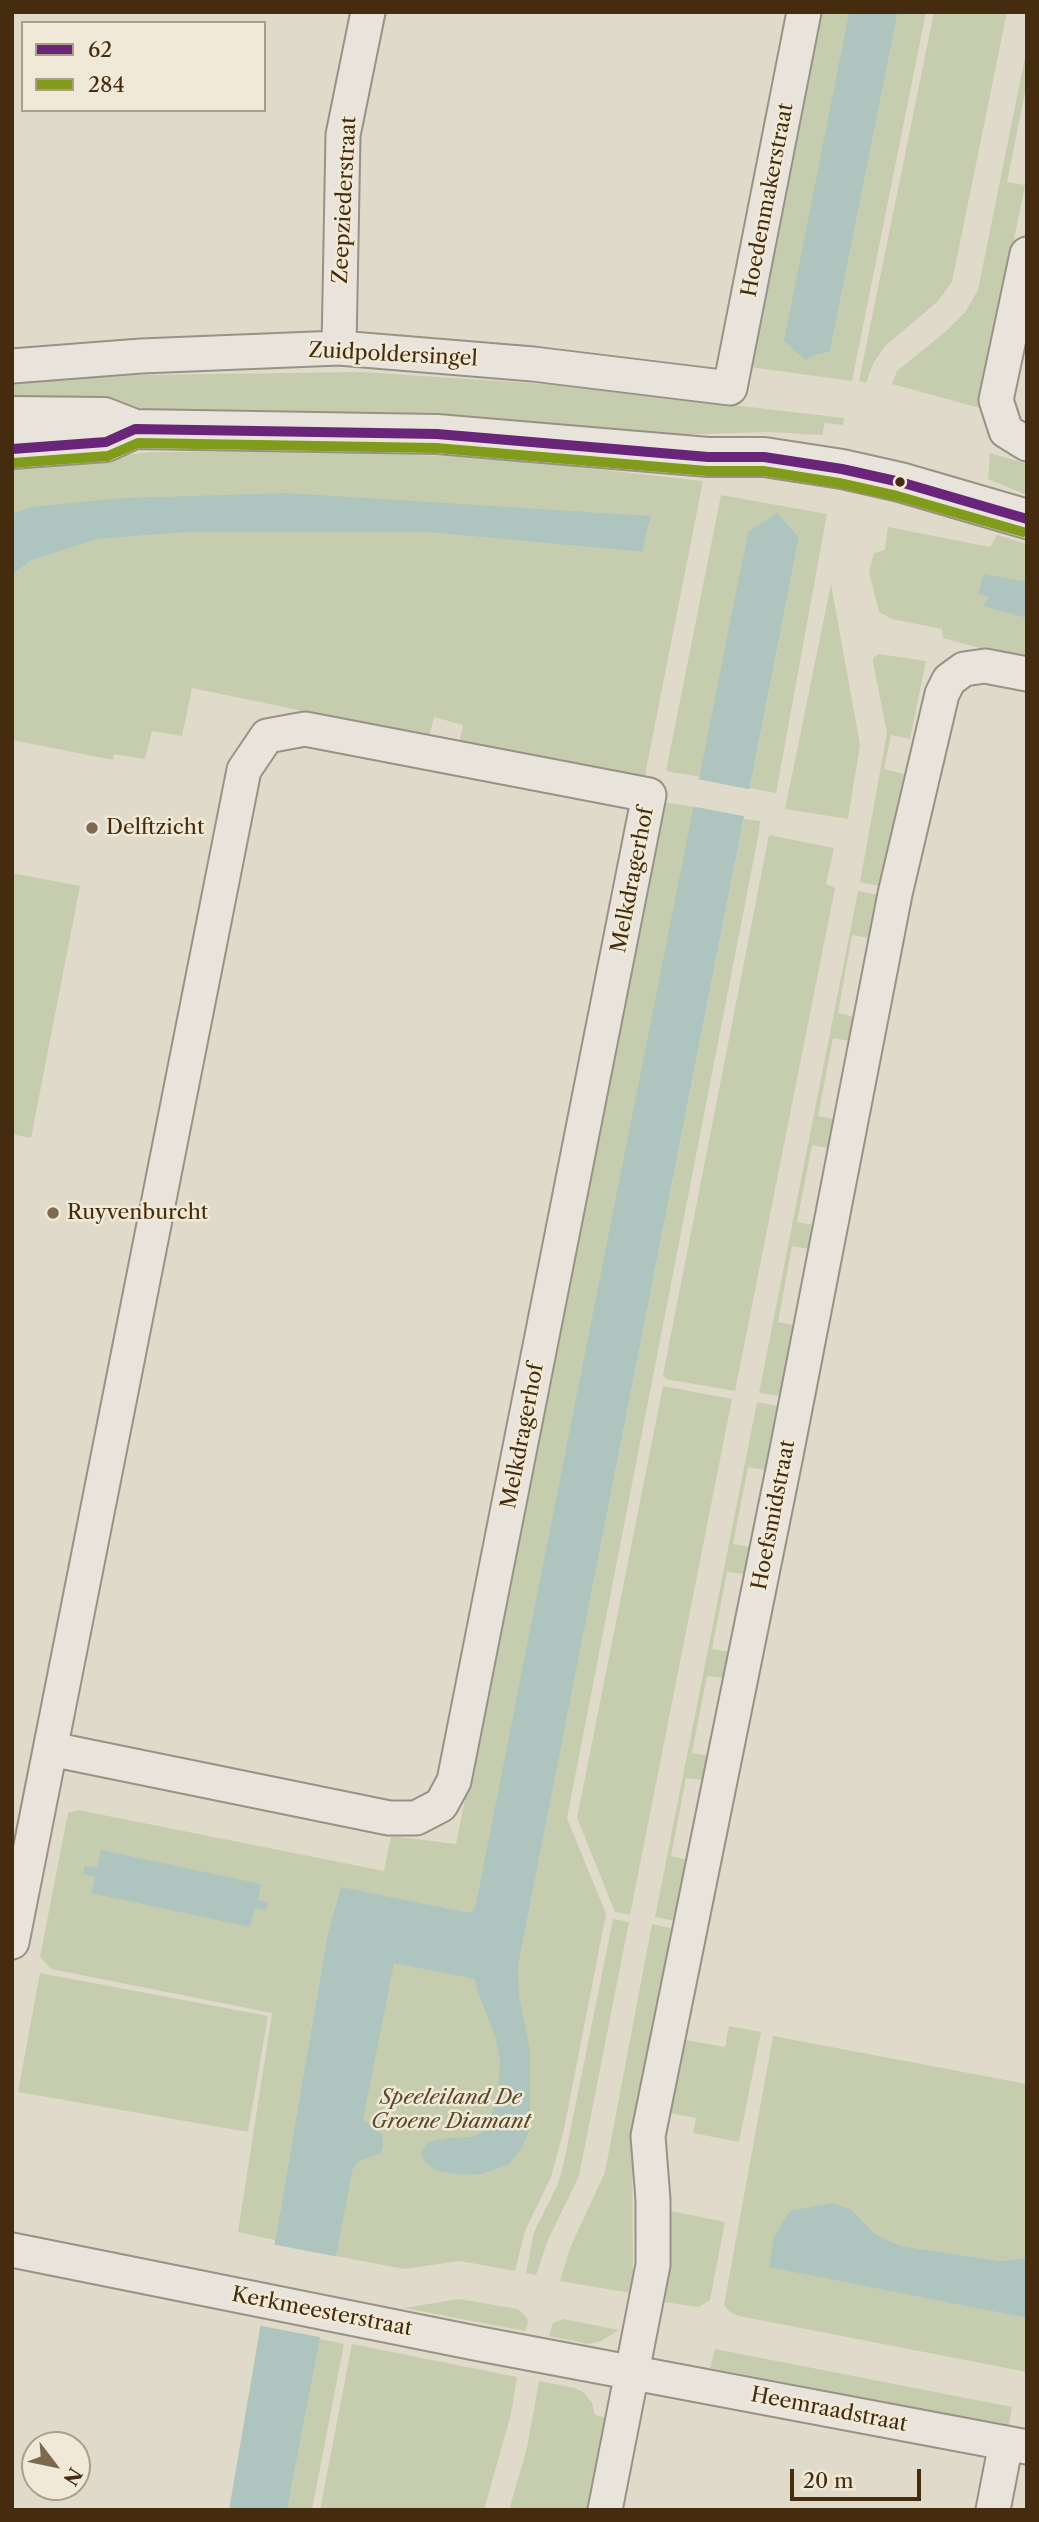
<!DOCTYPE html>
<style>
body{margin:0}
#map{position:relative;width:1039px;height:2522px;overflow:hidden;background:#e0daca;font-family:"Libre Caslon Text",serif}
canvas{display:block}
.frame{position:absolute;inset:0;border:14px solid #462c0e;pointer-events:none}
.legend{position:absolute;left:21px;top:21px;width:245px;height:91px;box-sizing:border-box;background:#f1e9d7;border:2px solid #ad9d87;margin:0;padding:9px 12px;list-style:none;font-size:21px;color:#462c0e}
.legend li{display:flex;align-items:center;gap:14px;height:35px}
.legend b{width:35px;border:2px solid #ad9d87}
.north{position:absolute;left:21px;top:2431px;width:70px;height:70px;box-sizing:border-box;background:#f1e9d7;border:2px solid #ad9d87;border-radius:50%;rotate:122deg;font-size:19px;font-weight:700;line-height:28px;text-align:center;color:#462c0e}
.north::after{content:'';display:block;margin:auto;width:24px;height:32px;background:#7c6950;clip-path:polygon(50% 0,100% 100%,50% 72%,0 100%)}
.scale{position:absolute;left:790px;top:2469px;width:131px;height:32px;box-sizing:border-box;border:4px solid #462c0e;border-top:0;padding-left:9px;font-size:21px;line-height:24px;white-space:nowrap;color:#462c0e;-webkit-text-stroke:5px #f1e9d7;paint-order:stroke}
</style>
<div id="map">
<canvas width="1039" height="2522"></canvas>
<div class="frame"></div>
<ul class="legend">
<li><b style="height:9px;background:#68257a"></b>62</li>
<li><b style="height:9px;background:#819c1b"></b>284</li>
</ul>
<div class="north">N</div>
<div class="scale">20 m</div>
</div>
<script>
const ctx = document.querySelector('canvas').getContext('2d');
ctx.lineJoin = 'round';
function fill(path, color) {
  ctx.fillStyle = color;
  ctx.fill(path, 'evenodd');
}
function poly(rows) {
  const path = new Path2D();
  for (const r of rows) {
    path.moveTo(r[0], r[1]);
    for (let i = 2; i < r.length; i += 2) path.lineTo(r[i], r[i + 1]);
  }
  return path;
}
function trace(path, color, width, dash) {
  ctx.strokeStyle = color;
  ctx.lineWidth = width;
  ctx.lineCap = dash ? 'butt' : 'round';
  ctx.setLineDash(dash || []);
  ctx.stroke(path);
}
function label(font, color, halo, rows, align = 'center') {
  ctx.font = font + ' "Libre Caslon Text",serif';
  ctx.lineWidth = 5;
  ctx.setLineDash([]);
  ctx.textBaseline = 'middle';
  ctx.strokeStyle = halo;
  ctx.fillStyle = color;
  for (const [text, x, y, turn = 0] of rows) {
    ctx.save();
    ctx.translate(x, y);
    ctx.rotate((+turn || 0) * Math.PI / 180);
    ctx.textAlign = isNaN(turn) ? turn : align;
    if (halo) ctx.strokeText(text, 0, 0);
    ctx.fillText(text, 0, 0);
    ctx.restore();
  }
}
const green = poly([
 [821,12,849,12,785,341,815,355,830,352,898,12,926,12,852,381,750,367],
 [934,12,1007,12,952,282,938,301,884,347,873,364,866,383,859,381],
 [1027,47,1027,82,1007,182,1025,185,980,408,892,384,897,371,945,332,966,311,978,290],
 [362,372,560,385,844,418,843,425,825,423,822,435,769,432,670,435,503,419,374,412,158,412,12,404,12,381,143,375],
 [326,450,516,460,703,481,644,780,459,744,463,725,434,717,429,737,192,688,182,736,152,731,145,759,114,754,113,760,12,740,12,575,32,560,98,539,190,532,425,532,641,552,651,517,30,507,12,514,12,468,151,452],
 [990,453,1027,464,1027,495,988,479],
 [721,495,827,514,776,793,750,788,799,539,748,532,701,777,666,771],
 [888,527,990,547,997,535,1027,544,1027,661,943,638,942,629,892,619,879,612,869,572,874,553,885,550],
 [831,584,860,745,848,819,785,809],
 [879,654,926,661,910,739,891,735,884,769,904,774,880,886,860,882,887,733,873,662,873,658],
 [663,802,695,807,475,1907,471,1913,327,1937,275,2240,238,2232,272,2013,51,1969,40,1957,68,1813,78,1810,384,1871,391,1836,456,1844],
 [744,819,760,821,759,832,567,1818,606,1914,564,2129,551,2177,525,2231,515,2271,460,2261,404,2269,336,2256,385,1938,521,1950],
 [769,835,834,848,826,884,835,888,735,1391,666,1379,663,1375],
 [12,873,80,886,31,1138,12,1134],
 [858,891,878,895,869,938,852,935,838,1013,854,1017,849,1041,833,1038,818,1116,834,1119,828,1148,812,1145,797,1222,813,1225,809,1249,792,1246,778,1322,794,1325,780,1396,759,1393],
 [663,1386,732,1399,630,1915,615,1912,577,1818],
 [757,1402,778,1406,765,1470,748,1467,733,1544,750,1547,744,1574,727,1572,712,1649,729,1652,724,1678,707,1676,692,1753,709,1756,704,1780,686,1778,671,1856,688,1860,676,1921,655,1917],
 [613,1919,629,1922,579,2176,548,2240,536,2275,526,2273,534,2232,558,2184,564,2162],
 [652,1924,674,1929,632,2140,633,2272,630,2293,560,2281,570,2248,605,2172],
 [40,1973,268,2016,248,2132,18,2092],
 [729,2026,761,2032,739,2142,693,2133,696,2118,671,2113,686,2040,725,2047],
 [773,2036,1027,2084,1025,2144,1027,2145,1027,2258,1000,2261,901,2246,875,2234,852,2210,769,2266,1027,2318,1027,2372,739,2316,730,2312,724,2305],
 [666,2210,725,2222,710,2300,699,2307,664,2302,668,2250],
 [459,2299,518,2309,527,2318,528,2323,525,2331,404,2308],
 [563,2319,619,2330,601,2341,589,2344,549,2336,553,2323],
 [320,2339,344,2344,312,2510,287,2510],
 [352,2344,517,2377,511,2414,484,2510,320,2510],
 [715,2349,1012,2407,1009,2426,710,2368],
 [539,2381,575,2388,583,2392,592,2403,595,2415,607,2418,589,2510,509,2510,527,2448]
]);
const water = poly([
 [849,12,898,12,830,352,815,355,806,360,784,341],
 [287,493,651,516,642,552,425,532,190,532,98,539,32,560,12,575,12,514,30,507,123,498],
 [777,513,799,538,518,1966,519,1995,530,2051,530,2128,522,2148,508,2165,481,2174,462,2175,438,2171,425,2163,421,2152,428,2142,448,2138,473,2137,487,2129,498,2092,500,2060,496,2039,478,1992,475,1979,394,1963,363,2120,382,2134,383,2144,381,2153,359,2161,353,2168,287,2510,229,2510,327,1937,341,1887,470,1913,475,1907,748,532],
 [984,574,1027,582,1027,618,983,606,989,597,978,594],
 [101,1850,261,1884,258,1900,268,1902,266,1911,255,1908,250,1927,91,1893,95,1877,83,1874,85,1866,97,1868],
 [832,2203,852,2210,875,2234,901,2246,1000,2261,1027,2258,1027,2318,769,2267,774,2237,790,2211]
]);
const pier = poly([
 [697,779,753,790,748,817,691,806],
 [271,2244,339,2257,324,2338,257,2325]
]);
const minor = poly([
 [1027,254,996,400,1006,431,1027,444],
 [339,348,343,135,368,12],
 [12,366,141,356,339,348,533,364,730,388,804,12],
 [12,1942,244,770,267,736,305,729,649,795,454,1781,441,1805,416,1818,389,1818,51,1749],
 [12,2250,475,2343,1027,2447],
 [605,2510,653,2265,653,2200,648,2136,786,1455,895,894,942,694,949,680,964,669,985,666,1027,674],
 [993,2510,1006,2443]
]);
const tertiary = poly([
 [12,416,104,417,135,429,437,434,708,457,764,457,842,469,900,482,1027,519],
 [12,449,106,442,130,431]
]);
const bus1 = poly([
 [12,449,106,442,135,429,437,434,708,457,764,457,842,469,900,482,1027,519]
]);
const bus2 = poly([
 [13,463,108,456,138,443,436,448,707,471,763,471,839,483,897,496,1023,532]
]);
const markers = [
 [900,482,6,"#462c0e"],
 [92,828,7,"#7c6950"],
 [53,1213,7,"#7c6950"]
];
const streetNames = [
 ["Zeepziederstraat",345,200,-87],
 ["Hoedenmakerstraat",768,200,-79],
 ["Zuidpoldersingel",393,355,3],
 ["Melkdragerhof",633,880,-79],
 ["Melkdragerhof",523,1436,-79],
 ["Hoefsmidstraat",774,1515,-79],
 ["Kerkmeesterstraat",322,2312,11],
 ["Heemraadstraat",829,2410,11]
];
const poiNames = [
 ["Delftzicht",106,828],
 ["Ruyvenburcht",67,1213]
];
const parkNames = [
 ["Speeleiland De",451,2098],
 ["Groene Diamant",451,2122]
];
fill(green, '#c6cdae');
fill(water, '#aec4bf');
fill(pier, '#e0daca');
trace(minor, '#989185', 37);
trace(tertiary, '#989185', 42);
trace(minor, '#e8e4dc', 33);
trace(tertiary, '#e8e4dc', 38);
trace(bus1, '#68257a', 10);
trace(bus2, '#819c1b', 10);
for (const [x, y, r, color] of markers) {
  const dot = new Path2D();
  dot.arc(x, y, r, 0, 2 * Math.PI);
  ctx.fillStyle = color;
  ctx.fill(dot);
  trace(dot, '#f1e9d7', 2.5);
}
label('21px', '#462c0e', '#f1e9d7', streetNames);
label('21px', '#462c0e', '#f1e9d7', poiNames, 'left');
label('italic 21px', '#5b4a29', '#f1e9d7', parkNames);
</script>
